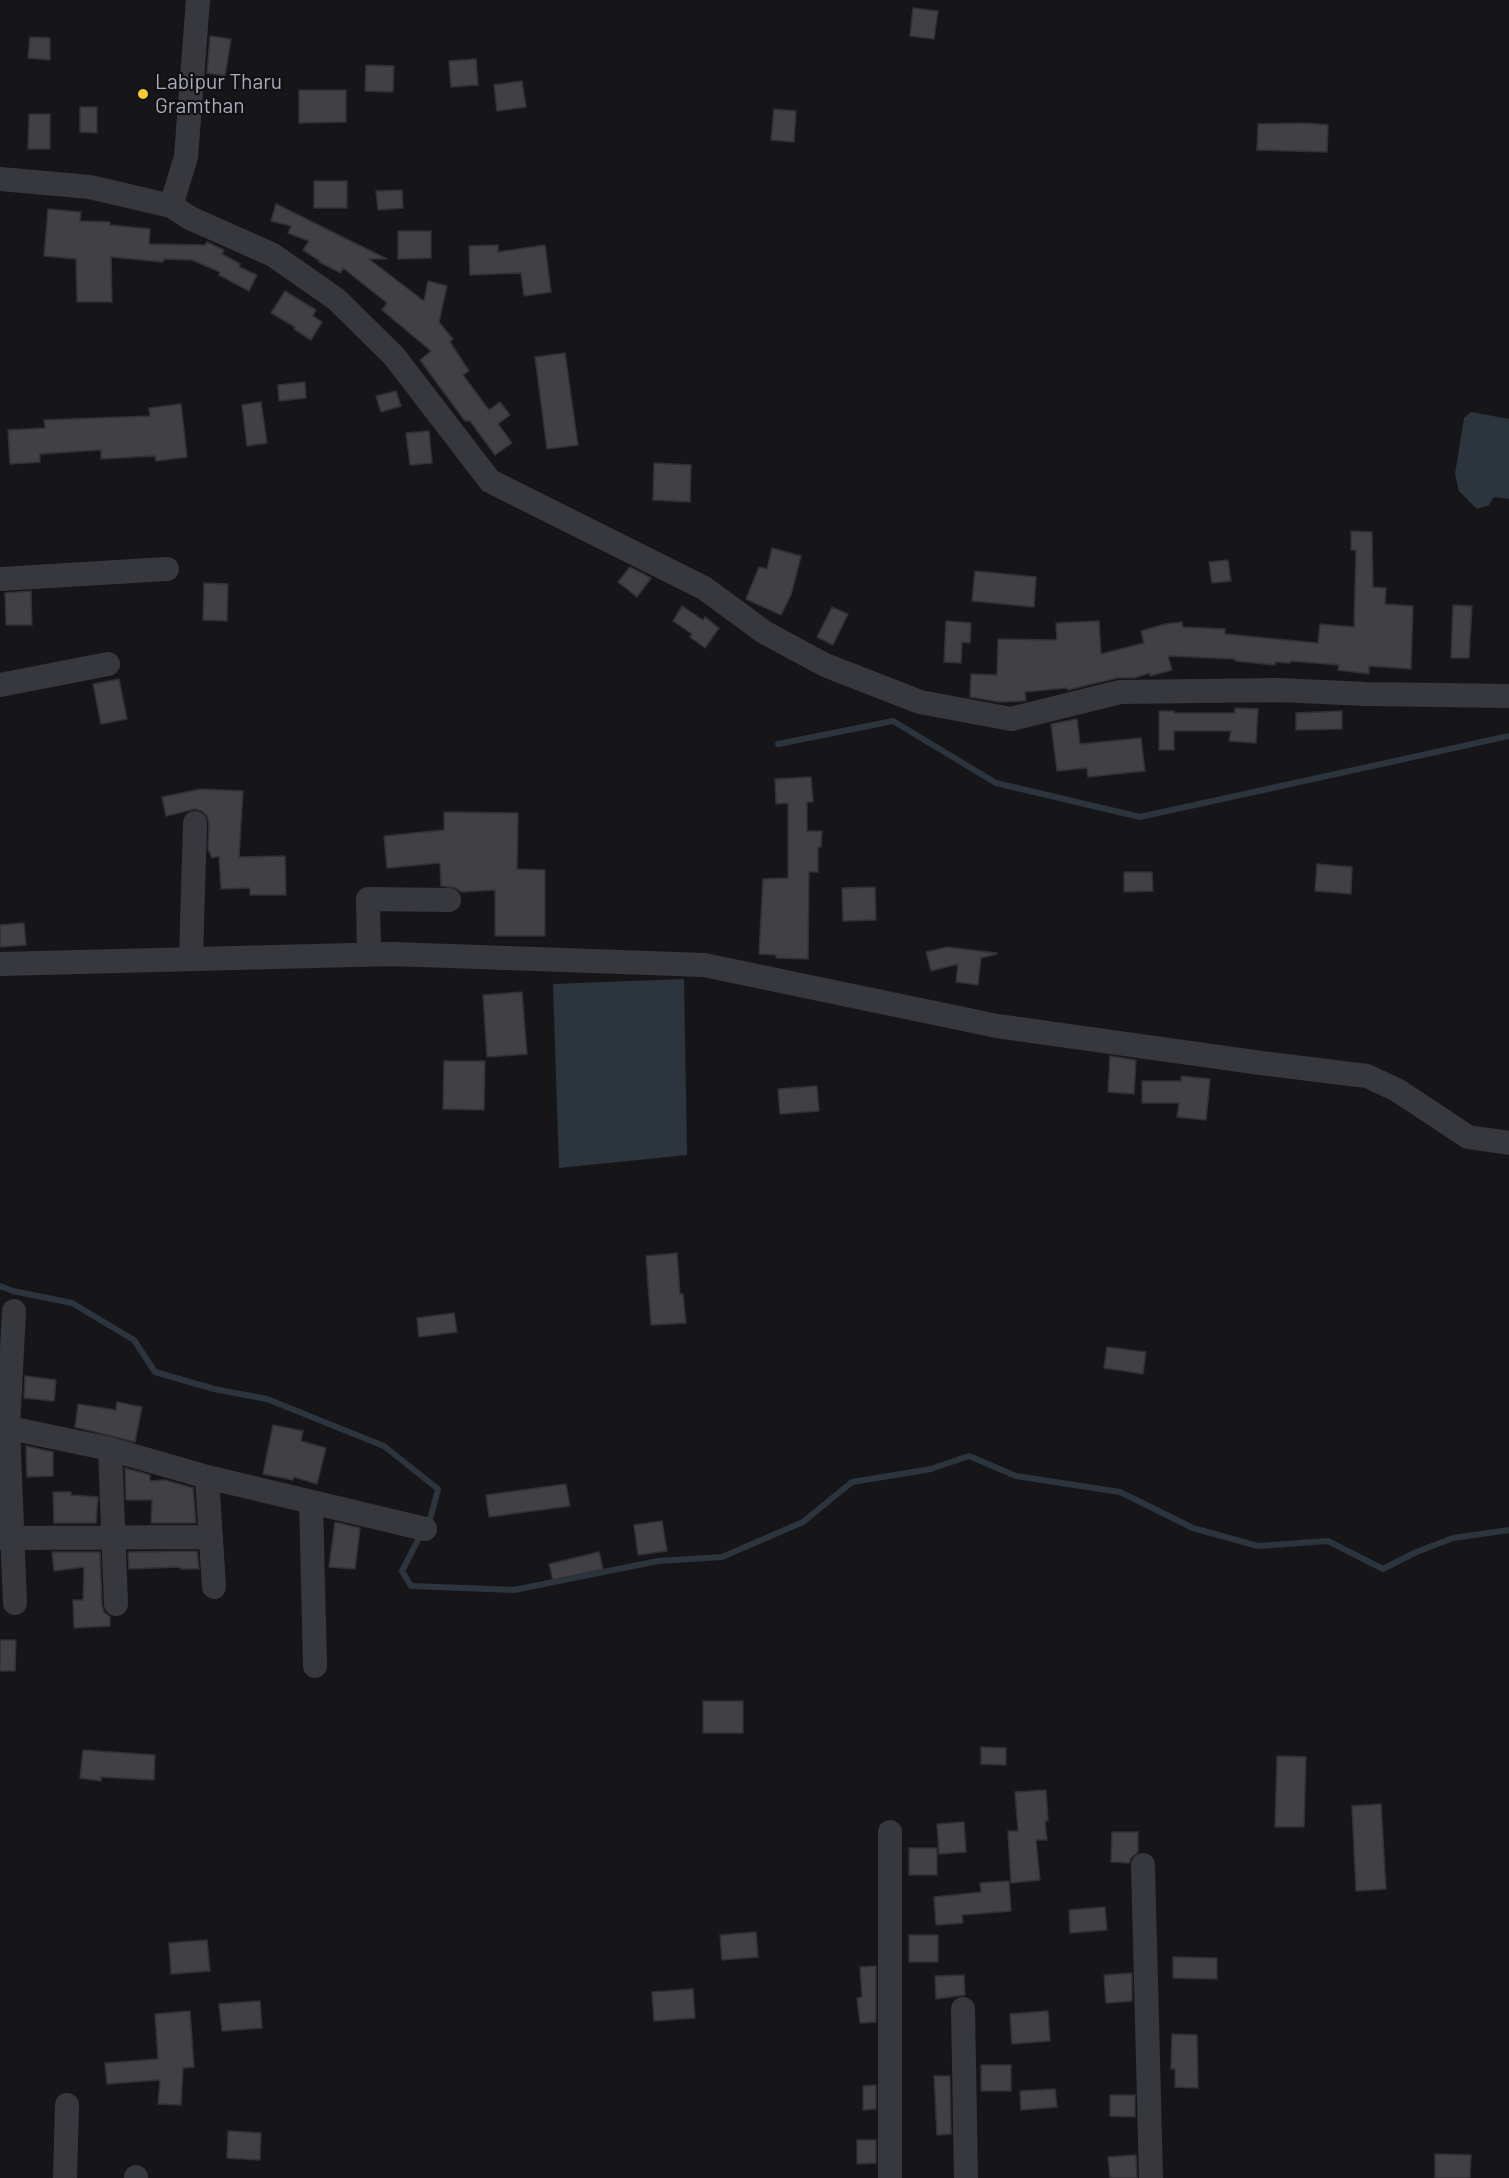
<!DOCTYPE html>
<style>
body{margin:0}
canvas{display:block;background:#161618}
</style>
<canvas width="1509" height="2178"></canvas>
<script>
const ctx = document.querySelector('canvas').getContext('2d');
ctx.lineJoin = 'round';
function fill(path, color) {
  ctx.fillStyle = color;
  ctx.fill(path, 'evenodd');
}
function poly(rows) {
  const path = new Path2D();
  for (const r of rows) {
    path.moveTo(r[0], r[1]);
    for (let i = 2; i < r.length; i += 2) path.lineTo(r[i], r[i + 1]);
  }
  return path;
}
function trace(path, color, width, dash) {
  ctx.strokeStyle = color;
  ctx.lineWidth = width;
  ctx.lineCap = dash ? 'butt' : 'round';
  ctx.setLineDash(dash || []);
  ctx.stroke(path);
}
function label(font, color, halo, rows, align = 'center') {
  ctx.font = font + ' Barlow,sans-serif';
  ctx.lineWidth = 4.5;
  ctx.setLineDash([]);
  ctx.textBaseline = 'middle';
  ctx.strokeStyle = halo;
  ctx.fillStyle = color;
  for (const [text, x, y, turn = 0] of rows) {
    ctx.save();
    ctx.translate(x, y);
    ctx.rotate((+turn || 0) * Math.PI / 180);
    ctx.textAlign = isNaN(turn) ? turn : align;
    if (halo) ctx.strokeText(text, 0, 0);
    ctx.fillText(text, 0, 0);
    ctx.restore();
  }
}
const water = poly([
 [1471,412,1509,419,1509,499,1494,497,1489,505,1477,509,1459,491,1455,474,1464,418],
 [684,979,687,1155,559,1168,553,984]
]);
const stream = poly([
 [778,744,893,721,996,783,1140,817,1509,736],
 [0,1286,13,1291,72,1303,134,1340,155,1372,214,1389,267,1399,384,1446,438,1489,431,1516,426,1525],
 [421,1534,402,1571,411,1586,514,1590,658,1561,722,1557,803,1522,852,1482,931,1469,969,1456,1016,1476,1120,1492,1193,1528,1258,1546,1328,1541,1383,1569,1414,1553,1453,1538,1509,1530]
]);
const building = poly([
 [913,8,938,11,934,39,910,36,913,8],
 [210,36,231,39,225,76,207,73,210,36],
 [30,37,50,38,50,60,28,58,30,37],
 [476,59,478,85,451,87,449,61,476,59],
 [366,65,394,66,393,92,365,91,366,65],
 [522,81,526,107,497,111,494,85,522,81],
 [299,90,346,90,346,122,299,123,299,90],
 [80,107,97,107,97,133,80,132,80,107],
 [774,109,796,111,794,142,771,140,774,109],
 [29,114,50,114,50,149,28,149,29,114],
 [1306,123,1328,125,1327,152,1257,150,1258,124,1306,123],
 [314,181,347,181,347,208,314,208,314,181],
 [402,190,403,208,378,210,376,191,402,190],
 [276,204,387,259,369,259,424,301,428,281,447,286,439,322,453,339,450,342,469,371,463,375,489,410,500,402,510,415,498,424,512,443,495,455,470,421,465,421,420,360,431,351,382,310,387,303,343,268,341,273,319,262,320,261,303,250,309,241,288,233,291,226,271,221,276,204],
 [48,209,81,212,80,221,110,222,110,225,150,229,149,244,205,245,207,242,224,250,222,254,240,264,239,267,257,275,249,291,219,275,220,272,192,260,164,259,163,262,111,257,112,302,77,302,76,259,44,256,48,209],
 [398,231,431,231,431,258,398,259,398,231],
 [498,245,498,252,545,245,551,292,524,296,521,273,470,275,469,246,498,245],
 [285,291,316,310,313,316,322,322,311,340,294,329,295,327,271,313,285,291],
 [565,353,578,445,547,449,535,357,565,353],
 [305,382,306,398,279,401,278,385,305,382],
 [396,391,401,406,381,412,376,396,396,391],
 [261,402,267,443,247,446,242,405,261,402],
 [181,404,187,457,156,461,155,456,101,459,101,450,40,454,40,462,10,464,8,430,45,428,44,420,150,416,149,408,181,404],
 [429,431,432,463,410,465,406,433,429,431],
 [654,463,691,465,690,502,653,500,654,463],
 [1351,531,1372,532,1373,587,1386,588,1385,604,1413,606,1411,669,1369,666,1369,674,1338,670,1339,665,1291,661,1290,663,1275,662,1275,665,1235,661,1235,659,1168,656,1172,670,1150,676,1150,673,1134,678,1117,678,1068,690,1067,688,1025,692,1026,701,1023,701,1000,702,970,697,971,674,997,675,998,639,1057,640,1056,623,1099,621,1101,654,1144,643,1141,631,1165,624,1182,622,1183,627,1225,629,1225,634,1318,643,1320,624,1354,627,1356,550,1351,550,1351,531],
 [772,548,801,556,791,595,781,615,746,599,759,567,767,569,772,548],
 [1228,560,1231,581,1212,583,1209,562,1228,560],
 [630,567,651,578,637,597,618,582,630,567],
 [975,571,1036,577,1034,607,972,601,975,571],
 [204,583,228,584,227,621,203,620,204,583],
 [31,591,32,625,6,625,5,593,31,591],
 [1453,605,1472,606,1469,658,1451,658,1453,605],
 [682,606,703,620,705,617,719,628,705,648,690,637,692,634,673,621,682,606],
 [832,607,848,614,833,645,817,637,832,607],
 [946,621,971,623,970,643,962,642,961,663,944,662,946,621],
 [119,679,127,719,101,724,93,684,119,679],
 [1235,708,1258,709,1256,743,1229,741,1231,731,1174,731,1174,750,1159,750,1159,711,1174,711,1174,713,1235,713,1235,708],
 [1342,711,1342,729,1296,730,1296,713,1342,711],
 [1077,719,1080,744,1141,738,1145,771,1088,777,1087,768,1057,771,1051,724,1077,719],
 [811,777,813,802,807,802,807,831,822,831,821,847,818,847,818,872,809,872,808,959,776,958,776,955,759,954,763,879,788,878,788,803,776,804,775,779,811,777],
 [201,789,243,791,239,857,285,856,286,895,250,895,250,888,221,889,219,856,212,858,208,849,209,823,207,816,202,811,195,809,166,816,162,797,201,789],
 [444,812,518,813,517,869,545,870,545,936,495,936,495,890,461,892,456,888,441,886,440,863,387,868,384,836,444,830,444,812],
 [1317,864,1352,867,1351,894,1315,891,1317,864],
 [1124,872,1152,872,1153,891,1124,892,1124,872],
 [875,887,876,920,843,921,842,888,875,887],
 [24,923,26,945,0,947,0,925,24,923],
 [947,947,997,953,997,954,981,958,978,985,956,982,958,964,931,971,926,952,947,947],
 [522,992,527,1054,487,1057,483,995,522,992],
 [1110,1056,1136,1060,1134,1094,1108,1092,1110,1056],
 [444,1061,485,1061,484,1110,443,1109,444,1061],
 [1181,1076,1210,1079,1206,1120,1177,1117,1179,1103,1142,1103,1142,1081,1181,1081,1181,1076],
 [817,1086,819,1111,780,1114,778,1089,817,1086],
 [677,1253,680,1294,683,1294,686,1323,651,1325,646,1256,677,1253],
 [454,1313,457,1332,419,1337,417,1318,454,1313],
 [1107,1347,1146,1352,1143,1374,1104,1368,1107,1347],
 [25,1376,56,1380,54,1401,24,1398,25,1376],
 [117,1402,142,1407,135,1442,75,1427,78,1404,116,1410,117,1402],
 [273,1425,303,1431,301,1441,326,1448,317,1484,294,1477,293,1480,263,1474,273,1425],
 [26,1446,53,1452,53,1476,27,1477,26,1446],
 [125,1468,150,1475,150,1481,165,1480,193,1488,196,1523,151,1523,152,1500,126,1500,125,1468],
 [566,1484,570,1506,489,1517,486,1495,566,1484],
 [53,1492,71,1492,71,1495,98,1497,96,1523,54,1523,53,1492],
 [662,1521,667,1551,638,1555,634,1525,662,1521],
 [335,1522,360,1528,355,1569,329,1567,335,1522],
 [197,1551,199,1569,180,1569,180,1567,129,1569,128,1552,197,1551],
 [52,1552,100,1552,102,1605,104,1612,110,1617,110,1626,74,1628,73,1600,83,1600,84,1567,54,1571,52,1552],
 [599,1552,603,1569,553,1580,549,1564,599,1552],
 [0,1640,16,1640,15,1671,0,1671,0,1640],
 [703,1701,743,1701,743,1733,703,1733,703,1701],
 [981,1747,1006,1748,1006,1765,981,1764,981,1747],
 [83,1750,155,1755,154,1780,101,1777,101,1781,80,1778,83,1750],
 [1277,1756,1306,1757,1304,1827,1275,1827,1277,1756],
 [1046,1790,1048,1821,1045,1821,1047,1840,1036,1840,1040,1880,1011,1883,1008,1831,1018,1831,1015,1792,1046,1790],
 [1381,1804,1386,1889,1356,1891,1352,1806,1381,1804],
 [964,1822,966,1852,939,1854,937,1824,964,1822],
 [1112,1832,1138,1832,1138,1852,1131,1858,1129,1863,1111,1862,1112,1832],
 [909,1848,937,1848,937,1875,909,1875,909,1848],
 [1009,1881,1011,1911,962,1915,963,1923,936,1925,934,1897,981,1892,980,1883,1009,1881],
 [1105,1907,1107,1930,1070,1933,1069,1910,1105,1907],
 [756,1932,758,1957,722,1960,720,1935,756,1932],
 [909,1935,938,1935,938,1962,909,1962,909,1935],
 [207,1940,210,1971,171,1974,169,1943,207,1940],
 [1173,1957,1217,1958,1217,1979,1173,1978,1173,1957],
 [876,1966,876,2022,860,2023,857,1998,862,1997,860,1967,876,1966],
 [1132,1973,1132,2001,1106,2003,1104,1975,1132,1973],
 [964,1975,965,1995,936,1999,935,1976,964,1975],
 [693,1989,695,2018,654,2021,652,1992,693,1989],
 [260,2001,262,2028,222,2031,219,2004,260,2001],
 [190,2011,194,2067,183,2068,181,2105,158,2104,160,2080,107,2084,105,2063,158,2059,155,2014,190,2011],
 [1048,2011,1050,2041,1012,2044,1010,2014,1048,2011],
 [1172,2034,1197,2035,1198,2088,1175,2087,1175,2069,1171,2069,1172,2034],
 [981,2065,1011,2065,1011,2091,981,2091,981,2065],
 [934,2076,950,2076,951,2134,937,2135,934,2076],
 [876,2085,876,2109,863,2110,863,2086,876,2085],
 [1055,2089,1057,2107,1021,2110,1020,2091,1055,2089],
 [1110,2095,1135,2095,1135,2117,1110,2116,1110,2095],
 [228,2131,261,2133,260,2160,227,2158,228,2131],
 [857,2140,876,2140,876,2163,857,2164,857,2140],
 [1435,2154,1471,2155,1470,2178,1435,2178,1435,2154],
 [1136,2155,1137,2178,1110,2178,1108,2157,1136,2155]
]);
const street = poly([
 [0,179,90,187,171,206,190,218,273,255,336,299,394,356,490,481,704,588,764,632,825,665,920,702,1011,719,1120,692,1279,690,1366,694,1509,696],
 [171,206,186,157,198,0],
 [0,579,167,569],
 [0,685,108,664],
 [369,954,368,899,449,900],
 [191,958,195,823],
 [0,964,393,954,704,965,997,1026,1261,1063,1367,1076,1397,1090,1468,1137,1509,1143],
 [14,1311,8,1428,15,1603],
 [0,1426,110,1449,207,1477,425,1529],
 [110,1449,116,1604],
 [207,1477,214,1587],
 [311,1502,315,1666],
 [0,1538,211,1537],
 [890,1832,890,2178],
 [1143,1865,1151,2178],
 [963,2009,966,2178],
 [65,2178,67,2105],
 [136,2178,136,2177]
]);
const markers = [
 [143,94,6,"#f7c830"]
];
const poiNames = [
 ["Labipur Tharu",155,82],
 ["Gramthan",155,106]
];
fill(water, '#2c343d');
trace(stream, '#2c343d', 6);
fill(building, '#414045');
trace(building, '#313034', 1.5);
trace(street, '#37383d', 24);
for (const [x, y, r, color] of markers) {
  const dot = new Path2D();
  dot.arc(x, y, r, 0, 2 * Math.PI);
  ctx.fillStyle = color;
  ctx.fill(dot);
  trace(dot, '#111113', 2);
}
label('21px', '#a8abb9', '#111113', poiNames, 'left');
</script>
